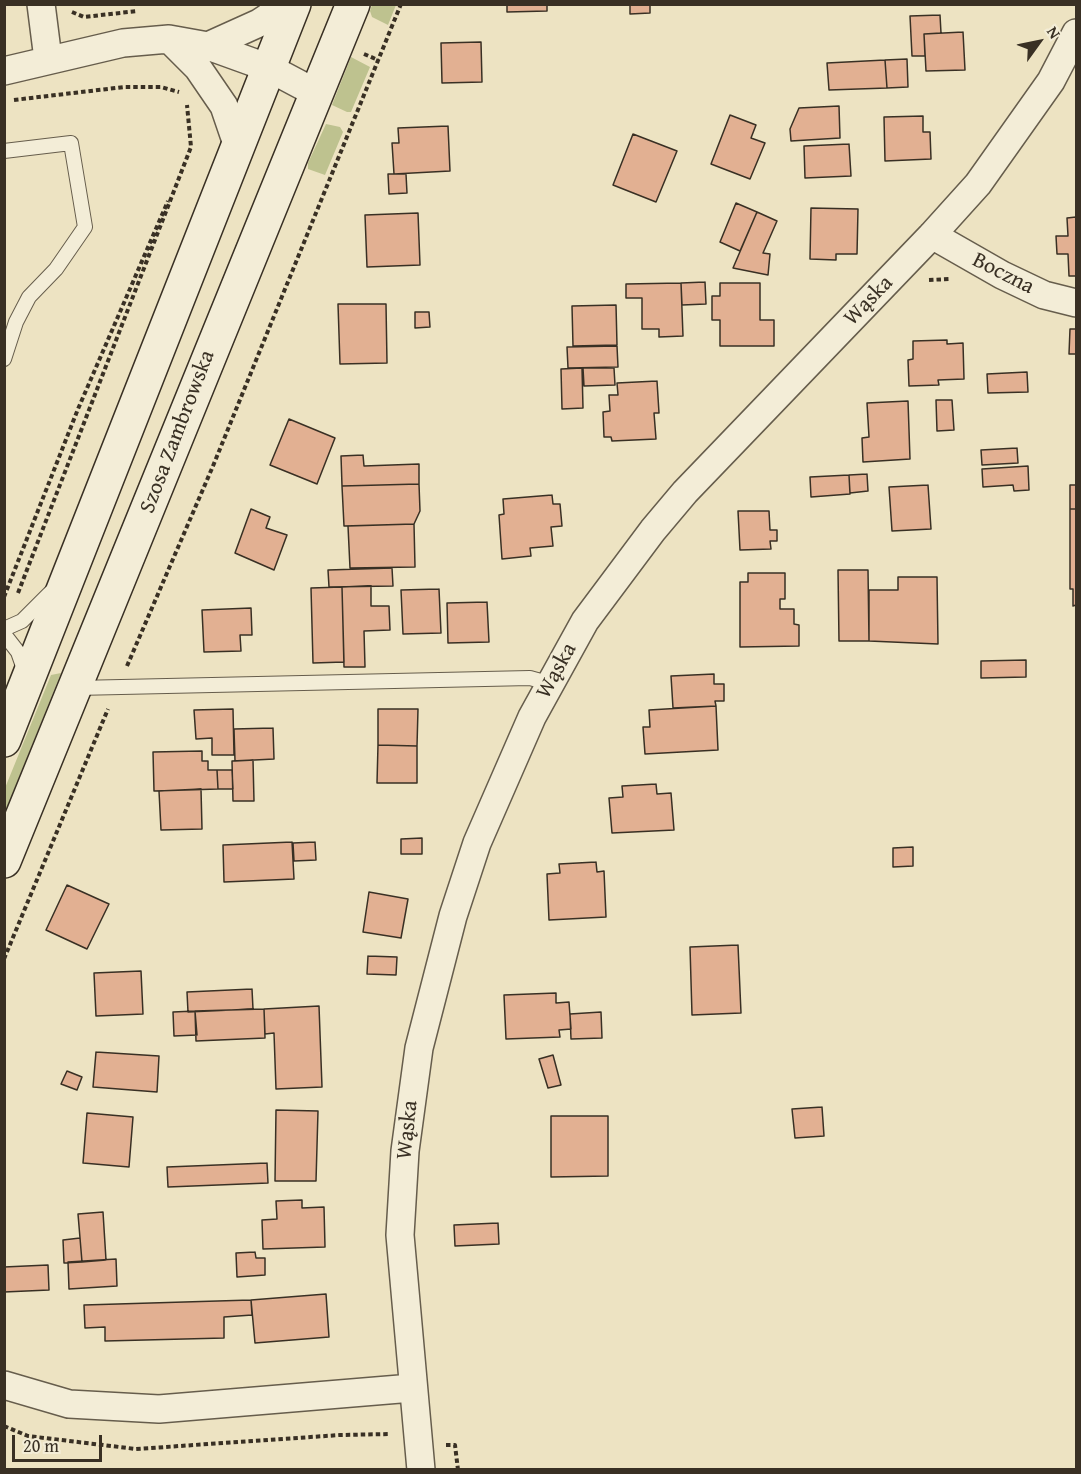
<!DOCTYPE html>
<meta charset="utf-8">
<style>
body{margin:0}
#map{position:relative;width:1081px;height:1474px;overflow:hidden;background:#ede3c2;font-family:"Gentium Book Plus",serif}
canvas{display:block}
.frame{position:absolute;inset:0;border:6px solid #393024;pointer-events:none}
.north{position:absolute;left:1009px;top:12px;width:60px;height:60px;-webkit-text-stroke:4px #f3edd7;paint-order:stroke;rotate:57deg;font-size:16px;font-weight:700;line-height:24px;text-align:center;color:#393024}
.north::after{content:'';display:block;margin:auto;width:21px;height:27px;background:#393024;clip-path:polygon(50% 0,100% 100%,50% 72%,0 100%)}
.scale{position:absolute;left:12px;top:1435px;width:90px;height:27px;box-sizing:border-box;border:3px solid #393024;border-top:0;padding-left:8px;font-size:18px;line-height:21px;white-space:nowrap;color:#393024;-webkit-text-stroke:4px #f3edd7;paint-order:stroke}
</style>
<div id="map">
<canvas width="1081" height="1474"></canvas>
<div class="frame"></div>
<div class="north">N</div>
<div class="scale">20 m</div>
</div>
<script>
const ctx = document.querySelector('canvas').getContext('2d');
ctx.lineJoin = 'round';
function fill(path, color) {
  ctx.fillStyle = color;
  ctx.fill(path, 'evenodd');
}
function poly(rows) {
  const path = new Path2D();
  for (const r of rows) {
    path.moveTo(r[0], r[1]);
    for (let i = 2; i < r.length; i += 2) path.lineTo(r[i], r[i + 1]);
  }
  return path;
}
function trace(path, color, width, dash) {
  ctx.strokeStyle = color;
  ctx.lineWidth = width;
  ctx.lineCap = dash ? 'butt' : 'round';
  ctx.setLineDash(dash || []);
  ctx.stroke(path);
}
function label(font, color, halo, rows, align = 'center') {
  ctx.font = font + ' "Gentium Book Plus",serif';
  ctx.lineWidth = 4.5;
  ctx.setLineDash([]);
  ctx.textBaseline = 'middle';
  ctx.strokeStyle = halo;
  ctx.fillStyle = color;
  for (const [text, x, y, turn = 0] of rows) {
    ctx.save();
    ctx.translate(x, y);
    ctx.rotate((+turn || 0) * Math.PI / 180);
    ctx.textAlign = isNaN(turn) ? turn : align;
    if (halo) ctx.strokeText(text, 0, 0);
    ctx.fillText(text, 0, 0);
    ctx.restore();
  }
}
const green = poly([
 [372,5,396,5,388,25,372,17,370,11],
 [351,57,370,67,351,112,347,112,332,105],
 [326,124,340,127,343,132,325,175,308,169,308,163],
 [61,673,5,812,5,788,51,675]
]);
const building = poly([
 [507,4,547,4,547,11,507,12,507,4],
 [630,4,650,4,650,13,630,14,630,4],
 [940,15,941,33,924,34,925,56,912,56,910,16,940,15],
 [963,32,965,70,926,71,924,34,963,32],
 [481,42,482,82,442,83,441,43,481,42],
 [907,59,908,87,887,88,885,60,907,59],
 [885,60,887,88,829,90,827,63,885,60],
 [839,106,840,138,791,141,790,129,799,108,839,106],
 [730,115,756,125,751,138,765,143,750,179,711,164,730,115],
 [923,116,923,132,930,132,931,159,885,161,884,117,923,116],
 [448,126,450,171,394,174,392,143,399,143,398,128,448,126],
 [633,134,677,151,656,202,613,185,633,134],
 [849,144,851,176,805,178,804,146,849,144],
 [388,174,406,174,407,193,389,194,388,174],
 [736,203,757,212,740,251,720,242,736,203],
 [811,208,858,209,857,254,836,254,836,260,810,259,811,208],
 [757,212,777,221,763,253,770,254,768,275,733,268,757,212],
 [418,213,420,265,367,267,365,215,418,213],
 [1076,217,1076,276,1069,276,1068,254,1057,254,1056,236,1068,236,1067,218,1076,217],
 [705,282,706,304,682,305,681,283,705,282],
 [681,283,683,336,659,337,659,329,642,329,642,298,626,298,626,284,681,283],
 [720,283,760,283,760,320,774,320,774,346,720,346,720,320,712,320,712,296,720,296,720,283],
 [338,304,386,304,387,363,340,364,338,304],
 [616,305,617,345,573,346,572,306,616,305],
 [415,312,429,312,430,327,415,328,415,312],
 [1070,329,1076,329,1076,354,1069,354,1070,329],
 [947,340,947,344,963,343,964,379,938,380,939,385,909,386,908,360,913,359,913,341,947,340],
 [617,346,618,367,568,368,567,347,617,346],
 [582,368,583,408,562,409,561,369,582,368],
 [583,368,614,368,615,385,584,386,583,368],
 [1027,372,1028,392,988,393,987,374,1027,372],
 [657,381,659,413,654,413,656,439,612,441,611,437,604,437,603,412,610,411,609,395,618,395,617,383,657,381],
 [936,400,952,400,954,430,937,431,936,400],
 [908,401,910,459,863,462,862,438,869,437,867,403,908,401],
 [289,419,335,438,317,484,270,465,289,419],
 [1017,448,1018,463,982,465,981,450,1017,448],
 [363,455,364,466,419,464,419,484,342,486,341,456,363,455],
 [1028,466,1029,490,1014,491,1013,485,983,487,982,469,1028,466],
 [867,474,868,491,850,493,849,475,867,474],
 [849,475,850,494,811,497,810,477,849,475],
 [419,484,420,511,414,524,344,526,342,486,419,484],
 [928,485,931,529,892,531,889,487,928,485],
 [1070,485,1076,485,1076,509,1070,509,1070,485],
 [552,495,553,504,560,504,562,526,551,527,553,546,530,548,531,556,502,559,499,515,504,514,503,499,552,495],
 [251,509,270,517,266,528,287,535,274,570,235,553,251,509],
 [1070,509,1076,509,1076,605,1073,606,1073,589,1070,589,1070,509],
 [738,511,769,511,770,530,777,530,777,541,770,541,771,549,740,550,738,511],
 [414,524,415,567,350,568,348,526,414,524],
 [392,568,393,586,329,587,328,570,392,568],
 [838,570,868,570,869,641,839,641,838,570],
 [748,573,785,573,785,599,780,599,780,609,794,609,794,624,799,625,799,646,740,647,740,582,748,582,748,573],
 [898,577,937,577,938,644,869,641,869,590,898,590,898,577],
 [371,586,371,606,389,606,390,630,364,631,365,667,344,667,342,587,371,586],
 [342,587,344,662,313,663,311,588,342,587],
 [439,589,441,633,403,634,401,590,439,589],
 [487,602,489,642,448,643,447,603,487,602],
 [251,608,252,635,240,635,241,651,204,652,202,610,251,608],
 [1026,660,1026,677,981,678,981,661,1026,660],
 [714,674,714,684,724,684,724,701,715,701,716,706,673,708,671,676,714,674],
 [716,706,718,750,645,754,643,727,650,727,649,710,716,706],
 [233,709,234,755,212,755,212,738,196,739,194,710,233,709],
 [378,709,418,709,417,746,378,745,378,709],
 [273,728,274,759,235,761,234,729,273,728],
 [378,745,417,746,417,783,377,783,378,745],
 [202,751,202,761,208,761,208,770,217,770,218,789,154,791,153,752,202,751],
 [253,760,254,801,233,801,232,761,253,760],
 [217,770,232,770,233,789,218,789,217,770],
 [656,784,657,794,671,793,674,830,612,833,609,798,623,797,622,786,656,784],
 [201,789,202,829,161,830,159,791,201,789],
 [422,838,422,854,401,854,401,839,422,838],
 [292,842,294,879,224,882,223,845,292,842],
 [315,842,316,860,294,861,293,843,315,842],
 [913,847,913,866,893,867,893,848,913,847],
 [596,862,597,872,604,871,606,917,549,920,547,874,560,873,559,864,596,862],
 [67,885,109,904,87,949,46,930,67,885],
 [369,892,408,899,401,938,363,932,369,892],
 [738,945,741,1013,692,1015,690,947,738,945],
 [368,956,397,957,396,975,367,974,368,956],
 [141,971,143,1014,96,1016,94,973,141,971],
 [252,989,253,1009,188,1012,187,992,252,989],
 [556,993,556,1003,569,1002,571,1029,559,1030,560,1037,506,1039,504,995,556,993],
 [319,1006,322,1087,276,1089,274,1033,265,1034,264,1009,319,1006],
 [264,1009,265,1038,196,1041,195,1011,264,1009],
 [195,1011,197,1035,174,1036,173,1012,195,1011],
 [601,1012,602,1038,571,1039,570,1014,601,1012],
 [96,1052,159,1056,157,1092,93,1087,96,1052],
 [553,1055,561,1085,548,1088,539,1059,553,1055],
 [67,1071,82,1077,77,1090,61,1084,67,1071],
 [822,1107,824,1136,795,1138,792,1109,822,1107],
 [276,1110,318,1111,316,1181,275,1181,276,1110],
 [87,1113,133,1117,129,1167,83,1163,87,1113],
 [551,1116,608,1116,608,1176,551,1177,551,1116],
 [267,1163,268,1183,168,1187,167,1167,267,1163],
 [302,1200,302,1208,324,1207,325,1247,263,1249,262,1220,277,1219,276,1201,302,1200],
 [103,1212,106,1260,82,1262,78,1214,103,1212],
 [498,1223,499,1244,455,1246,454,1225,498,1223],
 [80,1238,82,1262,64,1263,63,1240,80,1238],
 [255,1252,256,1258,265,1258,265,1275,237,1277,236,1253,255,1252],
 [116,1259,117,1286,69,1289,68,1262,116,1259],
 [48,1265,49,1290,4,1292,4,1267,48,1265],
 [326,1294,329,1337,255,1343,251,1300,326,1294],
 [251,1300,252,1315,224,1317,224,1338,105,1341,105,1327,85,1328,84,1305,251,1300]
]);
const path = poly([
 [72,12,84,17,137,11],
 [364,54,378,60],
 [14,100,124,87,161,87,179,92],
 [929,280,949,279],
 [18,593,191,147,187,105],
 [4,597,78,409,168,201],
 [127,666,213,466,401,4],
 [4,959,108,709],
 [4,1426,28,1436,136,1449,340,1435,390,1434],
 [446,1445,455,1445,458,1470]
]);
const lane = poly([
 [4,151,71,143,85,227,56,269,29,297,16,322,4,359],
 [4,629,22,621,51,592],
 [4,634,18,652,25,672],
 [76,688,530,678,548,683]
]);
const street = poly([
 [41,4,48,59],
 [169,39,198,68,224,106,238,147],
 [208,46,259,23,288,4],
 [4,71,123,43,169,39,208,46,269,68,316,93],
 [932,235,1002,275,1044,295,1076,303],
 [4,1385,69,1404,159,1409,412,1388],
 [421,1470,400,1235,405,1151,419,1048,453,916,477,843,532,717,585,621,653,530,685,492,932,235,978,184,1051,81,1076,33]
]);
const secondary = poly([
 [4,740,294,4],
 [4,861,353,4]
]);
const streetNames = [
 ["Boczna",1003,274,27],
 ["Wąska",869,301,-46],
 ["Szosa Zambrowska",178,432,-69],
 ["Wąska",557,671,-61],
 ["Wąska",408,1130,-84]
];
fill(green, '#bec28f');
fill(building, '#e2b092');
trace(building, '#393024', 1.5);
trace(lane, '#665d4c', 16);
trace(street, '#665d4c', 30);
trace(secondary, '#393024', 36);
trace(path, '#393024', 4, [4.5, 3]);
trace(lane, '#f3edd7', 14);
trace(street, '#f3edd7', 27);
trace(secondary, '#f3edd7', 33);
label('22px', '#393024', '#f3edd7', streetNames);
</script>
